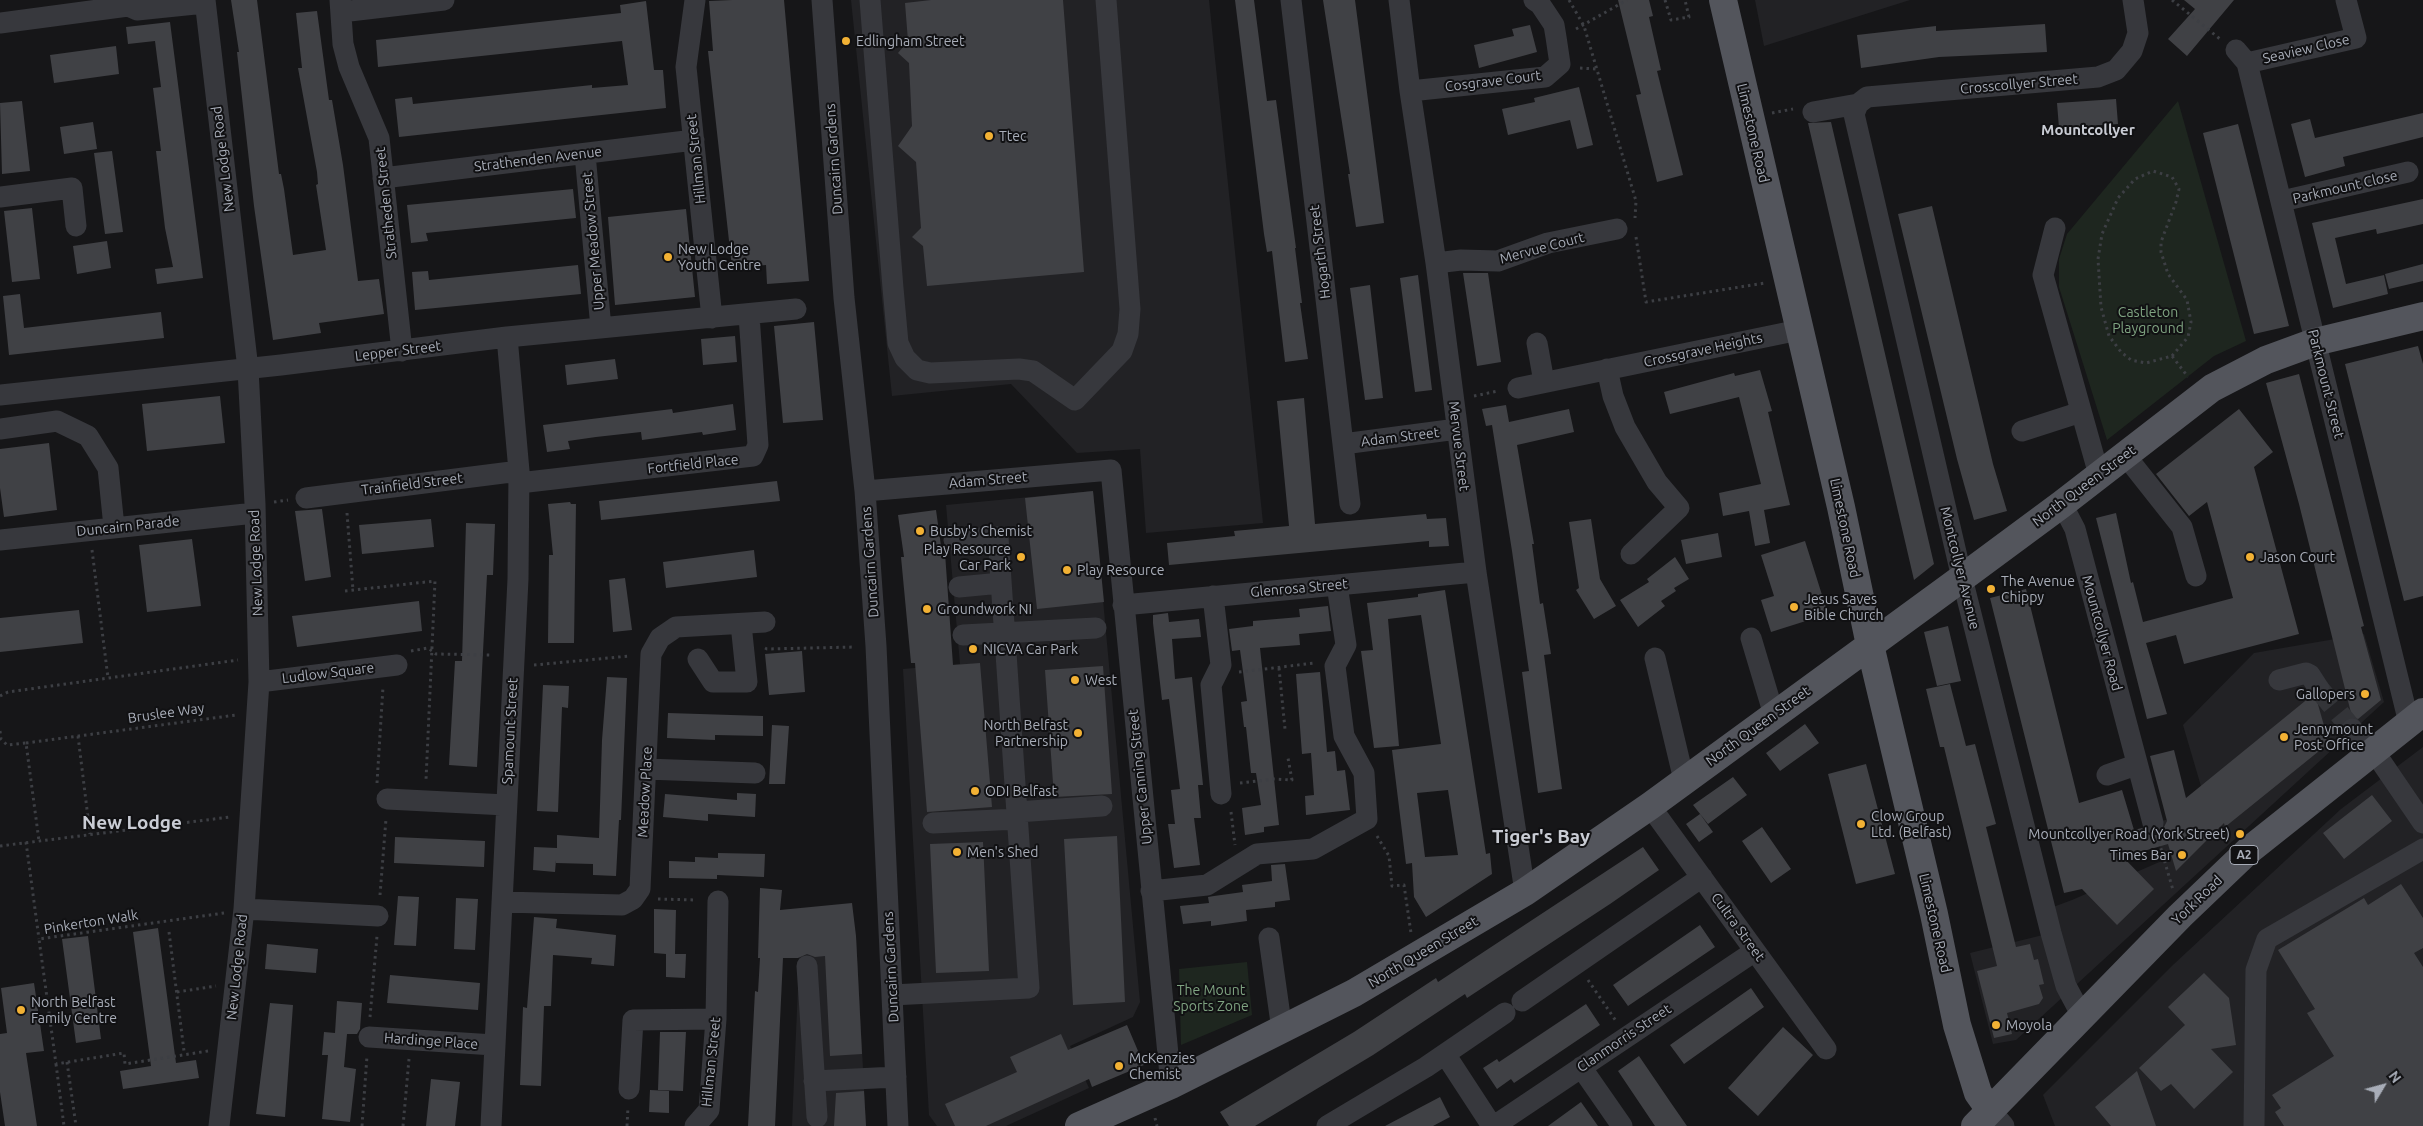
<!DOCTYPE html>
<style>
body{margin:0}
#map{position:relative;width:2423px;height:1126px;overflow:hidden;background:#161618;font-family:Ubuntu,sans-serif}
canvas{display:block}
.north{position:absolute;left:2358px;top:1061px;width:50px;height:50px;-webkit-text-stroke:4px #111113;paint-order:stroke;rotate:53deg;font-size:14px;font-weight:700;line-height:20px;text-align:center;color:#a8adb8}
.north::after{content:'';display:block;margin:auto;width:18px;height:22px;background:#a8adb8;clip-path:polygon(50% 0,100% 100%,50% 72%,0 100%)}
</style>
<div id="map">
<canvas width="2423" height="1126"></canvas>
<div class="north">N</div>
</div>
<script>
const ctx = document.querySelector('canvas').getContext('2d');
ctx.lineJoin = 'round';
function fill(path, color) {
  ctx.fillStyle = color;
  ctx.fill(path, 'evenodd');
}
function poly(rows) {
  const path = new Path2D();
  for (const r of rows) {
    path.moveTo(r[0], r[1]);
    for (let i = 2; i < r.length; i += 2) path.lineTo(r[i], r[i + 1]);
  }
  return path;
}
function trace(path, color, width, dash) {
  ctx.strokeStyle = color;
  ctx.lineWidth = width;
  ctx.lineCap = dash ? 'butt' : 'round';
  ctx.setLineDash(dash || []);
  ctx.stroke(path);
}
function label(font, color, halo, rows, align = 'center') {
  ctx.font = font + ' Ubuntu,sans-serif';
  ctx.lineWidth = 4;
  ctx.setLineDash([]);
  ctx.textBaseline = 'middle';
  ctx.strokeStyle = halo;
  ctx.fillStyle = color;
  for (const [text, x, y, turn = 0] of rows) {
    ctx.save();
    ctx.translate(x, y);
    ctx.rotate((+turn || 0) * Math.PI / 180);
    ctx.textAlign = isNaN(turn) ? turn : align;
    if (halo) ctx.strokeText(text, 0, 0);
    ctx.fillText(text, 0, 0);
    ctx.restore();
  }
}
const built = poly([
 [851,0,1209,0,1263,523,1146,533,1140,449,1077,453,1011,384,892,396],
 [1755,0,1910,0,1764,46],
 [1093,491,1140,1002,1133,1017,1070,1046,1089,1088,1006,1126,937,1126,929,1115,903,669,960,664,946,505],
 [2364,634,2384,702,2016,1040,1993,1044,1970,953,2051,933,2045,910,2072,900,2164,860,2153,823,2208,810,2183,725,2254,653],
 [2423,747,2423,1126,2055,1126,2043,1095,2174,964,2341,809],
 [856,936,866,1126,792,1126,800,940]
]);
const green = poly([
 [2178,101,2246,341,2214,356,2107,440,2059,287,2059,259,2067,234],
 [1247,962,1252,1015,1181,1045,1179,969]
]);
const building = poly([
 [231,0,257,0,279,174,281,174,284,189,293,255,326,250,316,185,318,184,317,172,298,68,302,68,296,13,317,11,329,100,332,100,343,165,358,281,379,279,384,314,319,323,321,333,273,340,254,206,237,52,239,52],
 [732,0,784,0,809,281,767,284,766,265,732,268,708,51,713,51,709,1],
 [931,0,1063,0,1084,272,927,286,923,246,912,237,921,228,916,162,898,146,912,126,909,63,898,53,908,41,905,3],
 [1235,0,1254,0,1267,101,1276,100,1296,248,1295,248,1302,303,1300,303,1308,359,1285,362,1272,251,1267,252,1264,234],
 [1323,0,1355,0,1384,223,1356,227,1348,174,1350,174],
 [1618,0,1649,0,1653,16,1649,17,1661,70,1657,71,1683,175,1657,182,1636,95,1641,94],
 [2184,0,2234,0,2187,56,2168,39,2195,9],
 [646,1,654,70,663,70,666,108,399,137,395,99,412,97,413,104,592,85,592,88,628,85,622,41,378,67,376,40,621,13,620,5],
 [170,22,203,278,157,284,155,269,173,267,165,228,156,151,161,151,153,88,161,87,157,57,155,41,128,44,126,27],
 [2045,24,2047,52,1939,57,1861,68,1857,35,1936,26,1936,31],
 [1530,25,1537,52,1479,68,1474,45,1514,36,1512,29],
 [116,46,119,74,54,83,50,55],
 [1579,87,1593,145,1577,149,1570,120,1508,135,1502,109,1535,102,1534,98],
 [2116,99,2118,124,2059,128,2057,103],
 [22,101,30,171,2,174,0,103],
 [2423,113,2423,137,2343,157,2345,166,2305,177,2291,124,2310,119,2315,138],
 [93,122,97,149,64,154,60,127],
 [1831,122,1934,564,1914,580,1808,123],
 [2238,124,2289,326,2254,334,2203,133],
 [112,151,123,232,105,234,94,153],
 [573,189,576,218,426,233,428,241,411,243,407,205],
 [2423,199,2423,224,2377,234,2376,229,2335,238,2346,284,2384,275,2388,294,2333,308,2312,223],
 [1932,206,1993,464,2007,511,1974,520,1957,459,1898,214],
 [32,208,40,279,12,282,4,211],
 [686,209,695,297,615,305,608,217],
 [107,241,111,268,77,274,73,246],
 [2423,264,2423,281,2389,289,2385,274],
 [578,265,581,294,415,310,412,272,428,271,429,280],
 [1463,273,1488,273,1501,362,1477,366],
 [1418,275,1432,390,1415,392,1400,278],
 [1370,285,1383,398,1365,400,1350,288],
 [20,294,24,328,161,312,164,338,9,355,3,296],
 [814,322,823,420,783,423,774,326],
 [735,336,737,362,703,365,701,339],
 [2418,346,2423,364,2423,596,2404,601,2345,364],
 [615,359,618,379,567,385,565,365],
 [1760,370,1772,411,1768,412,1790,505,1764,510,1770,543,1755,546,1749,511,1723,516,1719,493,1761,484,1739,397,1670,414,1664,392,1734,373,1735,376],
 [2299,374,2364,626,2361,627,2381,700,2358,719,2352,717,2299,504,2266,383],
 [220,396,225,443,147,451,142,404],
 [1304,398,1315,524,1426,514,1427,519,1446,518,1449,546,1429,547,1429,541,1169,565,1167,543,1235,536,1234,531,1289,526,1277,401],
 [733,404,736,430,703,435,702,432,642,440,641,432,596,437,568,441,570,449,547,452,543,425,672,409,673,413],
 [1506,405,1509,422,1569,409,1574,432,1517,445,1534,544,1532,544,1540,604,1543,603,1551,654,1544,655,1562,789,1538,793,1522,672,1529,671,1512,551,1492,425,1486,426,1482,409],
 [2239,409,2273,452,2254,467,2299,634,2184,664,2176,635,2146,643,2167,714,2147,719,2096,518,2116,513,2131,583,2133,582,2143,622,2233,598,2207,502,2189,516,2156,474],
 [49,443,57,510,4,517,0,488,0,449],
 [777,481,780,501,601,520,599,501],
 [1093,491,1104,602,1037,609,1025,498],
 [570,502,571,504,576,504,574,643,548,643,549,555,553,555,548,504],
 [322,509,331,577,305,581,295,511],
 [936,510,942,553,945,553,953,665,980,663,992,807,927,812,915,663,911,663,901,557,904,557,898,515],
 [431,519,434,547,362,554,359,525],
 [1591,519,1600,579,1616,606,1594,619,1576,590,1579,588,1569,522],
 [466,523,495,524,493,575,487,575,477,767,449,765,455,661,462,661],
 [1718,533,1722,557,1686,564,1681,540],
 [192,539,201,606,147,612,139,545],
 [1805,541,1828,614,1771,632,1761,600,1774,596,1761,555],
 [754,550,757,577,666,588,663,562],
 [1675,557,1689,579,1674,588,1676,591,1661,601,1665,606,1638,627,1620,600,1649,582,1647,579],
 [625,578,632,630,613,632,609,580],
 [2026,589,2079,803,2122,790,2134,830,2142,828,2149,835,2156,835,2162,831,2167,821,2150,756,2174,750,2186,798,2310,697,2317,701,2329,743,2225,827,2224,823,2176,871,2168,844,2123,857,2154,889,2117,925,2082,889,2064,893,1990,598],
 [1445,590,1486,854,1490,853,1492,874,1426,917,1414,897,1412,863,1406,864,1392,750,1441,744,1421,615,1388,619,1399,746,1374,748,1361,651,1373,650,1367,603,1418,597,1418,594],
 [1448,790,1458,855,1425,857,1417,793],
 [419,601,422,631,297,647,292,616],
 [1328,606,1331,631,1299,634,1300,645,1260,648,1279,825,1264,827,1264,832,1245,835,1242,808,1261,805,1256,773,1251,773,1246,727,1244,727,1241,702,1247,701,1240,650,1232,651,1229,629,1253,626,1253,621,1300,617,1299,609],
 [79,610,83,643,0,652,0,618],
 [1168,613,1169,622,1199,619,1201,637,1172,639,1175,679,1192,677,1203,785,1198,785,1201,818,1194,818,1200,865,1174,868,1168,824,1175,824,1171,790,1180,789,1169,699,1162,700,1153,623,1153,615],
 [1948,626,1961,681,1937,686,1924,632],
 [802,651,805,692,769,695,765,654],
 [1103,666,1112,794,1054,797,1045,670],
 [1320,672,1327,752,1335,751,1337,771,1345,770,1350,810,1306,815,1305,796,1314,795,1311,753,1302,754,1296,674],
 [607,677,627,678,621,820,619,820,616,876,593,875,593,864,556,863,556,860,555,872,533,870,534,847,557,848,557,835,599,838,602,740],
 [1950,684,1966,746,1975,744,1996,824,1986,827,2016,947,2030,944,2034,960,2038,959,2044,984,2039,985,2043,998,2039,1004,2007,1013,2012,1034,1994,1038,1977,971,1997,966,1944,747,1940,747,1926,689],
 [543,685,569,686,568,708,562,707,558,812,537,811],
 [668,713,763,716,763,736,715,735,715,740,667,738],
 [1805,724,1819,743,1780,771,1766,753],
 [772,725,789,726,785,784,769,784],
 [1866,764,1895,874,1856,884,1828,774],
 [1733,777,1747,795,1708,824,1693,805],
 [737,793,756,794,755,817,708,814,708,821,663,817,665,794,737,800],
 [2372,795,2392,821,2344,859,2323,833],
 [1700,814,1713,832,1699,842,1686,824],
 [1762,827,1791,869,1771,883,1742,841],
 [1117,836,1125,1002,1073,1005,1064,839],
 [395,837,485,841,484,867,394,863],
 [983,842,989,971,936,973,930,844],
 [1643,847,1659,870,1610,904,1467,998,1465,994,1373,1055,1255,1126,1229,1126,1220,1112,1354,1032,1436,978,1438,982],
 [718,853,765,854,764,877,717,875,717,879,669,878,669,861,695,862,695,857,718,858],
 [1285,864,1290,900,1275,902,1275,907,1246,910,1247,921,1211,926,1211,921,1183,924,1180,906,1209,903,1208,897,1214,896,1243,892,1242,885,1272,881,1271,865],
 [2401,884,2423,918,2423,948,2414,953,2423,967,2423,1126,2284,1126,2275,1112,2281,1108,2272,1095,2334,1056,2307,1013,2315,1009,2278,950,2364,898,2368,905],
 [760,888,782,890,780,910,852,903,856,936,862,1054,830,1056,825,956,815,957,807,954,798,958,783,958,775,1126,748,1126,755,991,758,992,760,958,758,958],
 [398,896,419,897,416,946,394,945],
 [456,898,478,899,475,950,454,949],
 [654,909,676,910,675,954,686,954,685,978,666,977,666,954,654,953],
 [534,917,557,919,556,928,616,935,614,966,591,964,592,958,553,955,551,1006,544,1006,541,1086,520,1085,523,1007,527,1008],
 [1700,925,1715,947,1628,1006,1613,985],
 [158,928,176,1063,196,1060,199,1078,123,1089,120,1071,151,1066,133,932],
 [88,936,101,1039,76,1043,62,939],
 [267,944,318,949,316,973,265,969],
 [2204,973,2229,998,2236,1045,2211,1049,2233,1072,2194,1109,2171,1084,2161,1091,2139,1068,2185,1025,2168,1007],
 [390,975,480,983,478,1010,387,1003],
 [34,983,44,1051,26,1053,37,1126,5,1126,0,1092,0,1034,7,1033,1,988],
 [1751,988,1764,1007,1684,1064,1670,1045],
 [337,1001,362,1003,360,1029,357,1034,347,1034,344,1067,356,1069,350,1122,322,1119,328,1055,322,1055,324,1032,335,1033],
 [270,1003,293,1005,285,1117,256,1114],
 [1586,1004,1600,1025,1514,1083,1511,1079,1497,1089,1483,1068,1497,1059,1499,1062],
 [1127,1025,1144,1065,1092,1087,1089,1079,986,1126,955,1126,945,1104,1017,1072,1010,1057,1061,1034,1068,1050],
 [1783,1027,1813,1055,1758,1116,1728,1088],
 [660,1032,686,1032,683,1091,658,1090],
 [1639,1056,1671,1103,1687,1126,1655,1126,1618,1071],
 [2137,1071,2156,1126,2111,1126,2095,1107],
 [431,1079,460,1082,455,1126,426,1126],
 [650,1090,669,1091,669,1113,649,1112],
 [864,1091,866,1126,834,1126,836,1093],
 [1440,1097,1450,1117,1433,1126,1385,1126],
 [1581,1102,1598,1126,1548,1126]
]);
const minorTunnel = poly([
 [2319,689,2352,729]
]);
const path = poly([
 [1569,0,1584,26,1636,201,1635,218],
 [1665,0,1671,20,1689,17,1685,0],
 [2172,0,2220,39],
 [1576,29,1627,0],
 [1580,68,1596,69],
 [1772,113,1793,109],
 [1636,237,1646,302,1765,283],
 [2172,356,2188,337,2191,322,2187,300,2168,274,2161,252,2161,242,2176,202,2179,189,2172,177,2153,171,2135,179,2118,198,2102,234,2098,259,2101,307,2109,336,2121,352,2131,360,2146,363,2172,356,2188,377],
 [1474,396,1498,391],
 [274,502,288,500],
 [347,513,353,590],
 [92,550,108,678],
 [345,591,435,581,426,780],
 [765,648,767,649,855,647],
 [411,651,428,648,436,654,493,655],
 [534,665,630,656],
 [1279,668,1285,729],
 [1239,672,1315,663],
 [0,696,8,692,238,660],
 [0,731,1,739,7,745,26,743,39,841],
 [78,736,90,834],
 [26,743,236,715],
 [377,783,383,687],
 [1240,783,1274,779,1292,780,1288,758],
 [1231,812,1235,845],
 [1377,836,1389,856,1392,886,1404,885,1411,933],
 [26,842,39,939],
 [2159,842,2173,890],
 [0,846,230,817],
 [380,895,386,819],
 [658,899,697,900],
 [169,932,184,1051],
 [1588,980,1616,1021],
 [177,992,216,986],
 [370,1017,377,936],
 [208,1051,125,1064,124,1053,56,1064,39,939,224,913],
 [67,1062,76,1126],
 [56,1064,64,1126],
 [1155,1118,1157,1126],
 [362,1126,367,1056],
 [403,1126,409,1059],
 [627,1126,628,1107]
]);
const minor = poly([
 [205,0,248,369,255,504,259,682,244,909,219,1126],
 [340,0,343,44,349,67,379,138,402,351],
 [695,0,686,67,712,318],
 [822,0,844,298,865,491,876,646,898,1126],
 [870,0,893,288,898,343,905,358,917,370,930,373,1019,369,1033,371,1075,400,1122,351,1128,334,1130,309,1106,0],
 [1291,0,1350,504],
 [1399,0,1410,91,1436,263,1476,572,1525,892],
 [341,12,444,0],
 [0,23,128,6,137,10,205,3],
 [2236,50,2247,63,2409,723],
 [2247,63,2356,38,2346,0],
 [1410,91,1545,77,1560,64,1556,37,1554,25,1540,4,1534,0],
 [1813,112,1858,104],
 [585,154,601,328],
 [383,178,694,140],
 [0,197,72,188,76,226],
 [2282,201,2408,172],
 [2055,228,2043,275,2099,475],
 [1436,263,1461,260,1498,261,1548,243,1617,229],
 [1537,343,1544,382],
 [1607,369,1613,396,1625,427,1657,482,1679,508,1631,554],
 [1518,388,1799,330],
 [0,395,281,365,507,337,796,309],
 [0,429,57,421,88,436,108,468,114,527],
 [2022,431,2081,412],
 [1343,444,1457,429],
 [2125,455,2182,527,2196,576],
 [519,483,753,456,758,445,749,315],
 [865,491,1111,470,1171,1085],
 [306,498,519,471],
 [2062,504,2075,529,2153,823],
 [0,540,255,513],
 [959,587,1001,583],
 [1213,596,1221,665,1211,685,1221,794],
 [1123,605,1476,572],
 [963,635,1096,628],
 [1751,638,1774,715],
 [1655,658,1684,780],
 [698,659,713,682,747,682,741,624],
 [2279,680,2306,673,2310,675,2319,689],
 [259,682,397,665],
 [2352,729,2382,763,2423,823],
 [646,769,755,773],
 [2107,775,2136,765],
 [387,799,506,805],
 [1650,806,1826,1049],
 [1017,812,1102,806],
 [933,823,1018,819],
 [1151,891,1207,885,1257,854,1313,849,1367,819,1364,773,1344,736,1335,666,1346,645,1337,585],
 [502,902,622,905,633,899,640,889,641,867,651,654,660,638,676,627,765,622],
 [244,909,378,916],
 [1269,938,1282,1030],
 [807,966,817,1117],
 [892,995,1029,988,998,537,954,540],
 [1522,1001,1702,877],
 [2082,1016,2066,986,2051,933,1962,578,1854,114,1858,104,1867,97,2098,77,2116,70,2132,51,2138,33,2133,0],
 [369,1037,494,1045],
 [1445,1054,1492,1126],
 [1581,1067,1622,1126],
 [814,1081,896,1077],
 [629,1089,633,1020,716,1019],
 [1990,1110,2004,1126],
 [491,1126,518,579,519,471,507,337],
 [695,1126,709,1110,716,1019,718,901],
 [1327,1126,1426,1067,1505,1013],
 [1494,1126,1755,951],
 [2254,1126,2256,970,2267,939,2423,849]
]);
const major = poly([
 [1723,0,1841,507,1870,645,1934,914,1957,1025,1978,1093,1990,1110],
 [1079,1126,1171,1085,1354,993,1525,892,1650,806,1962,578,2062,504,2212,388,2266,360,2315,342,2423,316],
 [1975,1126,2180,916,2248,851,2423,712]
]);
const markers = [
 [846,41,5,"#f2b134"],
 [989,136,5,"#f2b134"],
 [668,257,5,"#f2b134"],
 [920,531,5,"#f2b134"],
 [1021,557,5,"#f2b134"],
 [2250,557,5,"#f2b134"],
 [1067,570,5,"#f2b134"],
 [1991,589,5,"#f2b134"],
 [1794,607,5,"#f2b134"],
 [927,609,5,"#f2b134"],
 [973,649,5,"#f2b134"],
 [1075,680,5,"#f2b134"],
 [2365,694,5,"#f2b134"],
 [1078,733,5,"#f2b134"],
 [2284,737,5,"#f2b134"],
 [975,791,5,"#f2b134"],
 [1861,824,5,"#f2b134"],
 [2240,834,5,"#f2b134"],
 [957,852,5,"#f2b134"],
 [2182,855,5,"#f2b134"],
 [21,1010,5,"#f2b134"],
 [1996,1025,5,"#f2b134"],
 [1119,1066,5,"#f2b134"]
];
const shields = [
 [2244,855,28]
];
const shieldNames = [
 ["A2",2244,855]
];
const poiNames = [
 ["Edlingham Street",856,41],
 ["Ttec",999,136],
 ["New Lodge",678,249],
 ["Youth Centre",678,265],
 ["Busby's Chemist",930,531],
 ["Play Resource",1011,549,"right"],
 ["Car Park",1011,565,"right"],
 ["Jason Court",2260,557],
 ["Play Resource",1077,570],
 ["The Avenue",2001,581],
 ["Chippy",2001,597],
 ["Jesus Saves",1804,599],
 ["Bible Church",1804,615],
 ["Groundwork NI",937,609],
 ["NICVA Car Park",983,649],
 ["West",1085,680],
 ["Gallopers",2355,694,"right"],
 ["North Belfast",1068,725,"right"],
 ["Partnership",1068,741,"right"],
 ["Jennymount",2294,729],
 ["Post Office",2294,745],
 ["ODI Belfast",985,791],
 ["Clow Group",1871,816],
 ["Ltd. (Belfast)",1871,832],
 ["Mountcollyer Road (York Street)",2230,834,"right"],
 ["Men's Shed",967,852],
 ["Times Bar",2172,855,"right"],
 ["North Belfast",31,1002],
 ["Family Centre",31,1018],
 ["Moyola",2006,1025],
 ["McKenzies",1129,1058],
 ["Chemist",1129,1074]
];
const streetNames = [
 ["Seaview Close",2306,49,-13],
 ["Cosgrave Court",1493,81,-7],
 ["Crosscollyer Street",2019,84,-5],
 ["Limestone Road",1753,133,77],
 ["New Lodge Road",223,159,-97],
 ["Strathenden Avenue",538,159,-7],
 ["Hillman Street",696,159,-96],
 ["Duncairn Gardens",834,159,-94],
 ["Parkmount Close",2345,187,-13],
 ["Stratheden Street",386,203,-96],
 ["Upper Meadow Street",593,241,-95],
 ["Mervue Court",1542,248,-15],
 ["Hogarth Street",1320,252,-97],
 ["Crossgrave Heights",1703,350,-12],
 ["Lepper Street",398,351,-7],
 ["Parkmount Street",2326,384,76],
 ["Adam Street",1400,437,-7],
 ["Mervue Street",1459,446,83],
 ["Fortfield Place",693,464,-6],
 ["Adam Street",988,480,-5],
 ["Trainfield Street",412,484,-7],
 ["North Queen Street",2084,486,-37],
 ["Duncairn Parade",128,526,-6],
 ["Limestone Road",1845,528,78],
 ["Duncairn Gardens",870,562,-94],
 ["New Lodge Road",256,563,-92],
 ["Montcollyer Avenue",1960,568,76],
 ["Glenrosa Street",1299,588,-5],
 ["Mountcollyer Road",2102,633,75],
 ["Ludlow Square",328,673,-7],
 ["Bruslee Way",166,713,-8],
 ["North Queen Street",1758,726,-36],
 ["Spamount Street",510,731,-87],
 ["Upper Canning Street",1140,777,-96],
 ["Meadow Place",645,792,-87],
 ["York Road",2197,900,-44],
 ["Pinkerton Walk",91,922,-9],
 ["Limestone Road",1935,923,77],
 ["Cultra Street",1738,927,54],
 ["North Queen Street",1423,952,-31],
 ["New Lodge Road",237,967,-84],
 ["Duncairn Gardens",891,967,-93],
 ["Clanmorris Street",1624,1038,-34],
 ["Hardinge Place",431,1041,4],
 ["Hillman Street",711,1062,-84]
];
const parkNames = [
 ["Castleton",2148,312],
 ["Playground",2148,328],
 ["The Mount",1211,990],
 ["Sports Zone",1211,1006]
];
const neighbourhoodNames = [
 ["Mountcollyer",2088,130]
];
const districtNames = [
 ["New Lodge",132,823],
 ["Tiger's Bay",1541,837]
];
fill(built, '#222225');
fill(green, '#1e261f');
fill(building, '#404145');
trace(minorTunnel, '#333438', 21, [21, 11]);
trace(path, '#3d3f44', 3, [2.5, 4]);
trace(minor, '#37383d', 21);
trace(major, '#53555c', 28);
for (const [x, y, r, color] of markers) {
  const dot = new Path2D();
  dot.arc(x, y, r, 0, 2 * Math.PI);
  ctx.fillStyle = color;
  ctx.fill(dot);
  trace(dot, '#111113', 2);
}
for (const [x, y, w] of shields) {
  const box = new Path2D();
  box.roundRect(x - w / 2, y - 9.5, w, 19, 4);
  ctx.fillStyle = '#111113';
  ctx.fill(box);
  trace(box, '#a8adb8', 1);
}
label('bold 12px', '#a8adb8', null, shieldNames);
label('14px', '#a8adb8', '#111113', poiNames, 'left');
label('14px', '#a8adb8', '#111113', streetNames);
label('14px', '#7fa381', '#111113', parkNames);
label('bold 15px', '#c9ccd4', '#111113', neighbourhoodNames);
label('bold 19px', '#c9ccd4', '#111113', districtNames);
</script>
